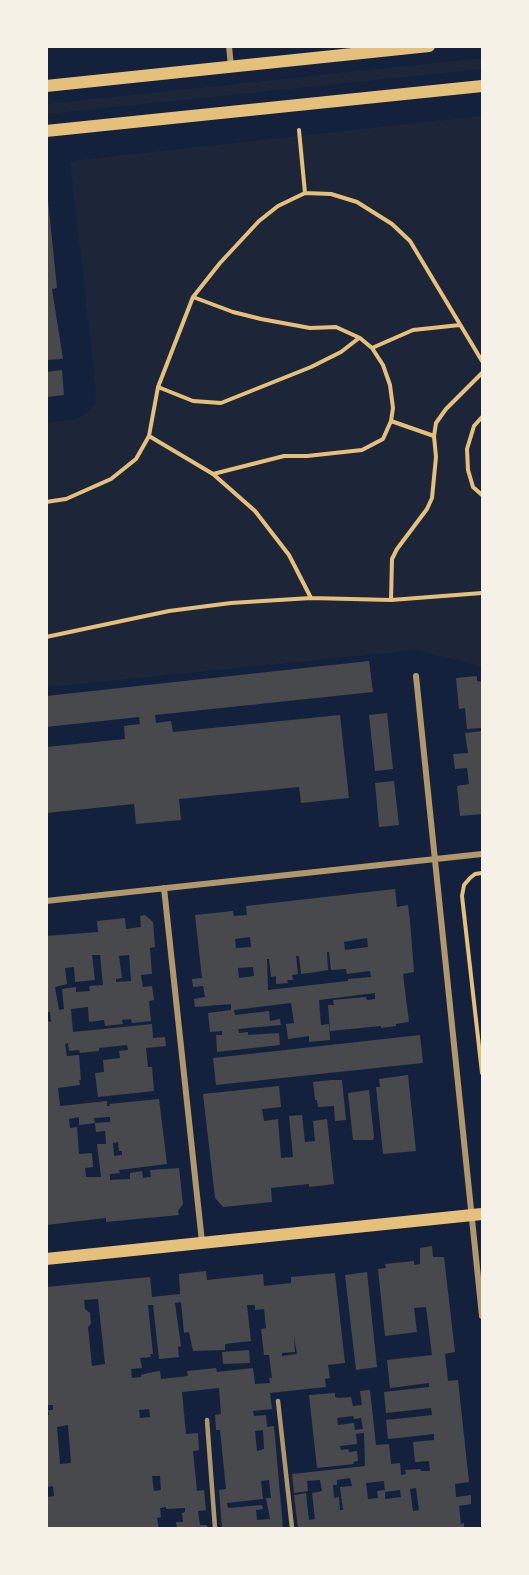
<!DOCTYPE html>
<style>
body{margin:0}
#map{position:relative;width:529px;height:1575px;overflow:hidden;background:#14213d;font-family:"Fira Sans Condensed",sans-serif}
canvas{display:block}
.frame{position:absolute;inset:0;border:48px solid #f6f1e7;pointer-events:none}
</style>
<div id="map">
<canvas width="529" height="1575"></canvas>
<div class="frame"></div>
</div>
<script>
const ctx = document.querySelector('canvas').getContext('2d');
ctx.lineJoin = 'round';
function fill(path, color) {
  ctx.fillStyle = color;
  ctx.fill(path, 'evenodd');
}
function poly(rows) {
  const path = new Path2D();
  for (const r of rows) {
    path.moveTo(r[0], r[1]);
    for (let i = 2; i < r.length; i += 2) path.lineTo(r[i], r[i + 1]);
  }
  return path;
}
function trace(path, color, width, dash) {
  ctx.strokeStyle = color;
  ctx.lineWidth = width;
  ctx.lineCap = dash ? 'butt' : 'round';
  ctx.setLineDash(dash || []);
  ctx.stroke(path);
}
const green = poly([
 [482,58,482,69,47,114,47,104],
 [482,116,482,666,416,650,47,687,46,423,76,419,88,412,95,404,96,390,70,161]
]);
const building = poly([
 [46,200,48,200,57,288,52,289,63,359,46,360],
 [62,370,64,395,46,397,46,372],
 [369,661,373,692,155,715,156,723,171,721,173,732,340,715,349,798,301,803,299,787,179,799,181,820,136,824,134,804,46,813,46,747,125,739,124,726,140,724,139,717,46,727,46,696],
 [477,676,477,681,482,682,482,728,467,729,465,708,459,709,456,678],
 [387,713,393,769,375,771,369,715],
 [482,731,482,814,460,816,457,786,469,784,467,768,455,769,453,754,468,753,465,733],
 [394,781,399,825,379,827,375,783],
 [395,889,397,907,408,905,410,921,414,972,403,974,409,1022,396,1024,396,1026,381,1028,381,1026,330,1031,328,1005,334,1005,333,1000,366,997,367,1000,375,999,375,993,319,1000,321,1025,329,1024,330,1040,309,1042,309,1036,288,1039,286,1024,294,1023,291,1003,234,1010,235,1015,269,1011,270,1021,280,1019,281,1025,238,1029,239,1033,248,1032,248,1035,279,1033,280,1045,217,1052,216,1035,222,1035,222,1031,210,1032,208,1013,231,1010,231,1004,195,1007,194,999,205,997,203,986,193,987,192,979,202,978,195,915,233,911,234,916,247,915,246,906],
 [250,937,251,947,236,948,235,939],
 [367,938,368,947,345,950,344,942],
 [327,952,329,952,331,970,346,969,347,974,370,971,371,977,348,979,348,981,268,990,267,959,269,959,271,977,276,976,276,984,288,983,287,980,293,980,292,975,298,974,296,956,299,956,301,974,316,972,328,970],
 [253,967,254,976,239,978,238,968],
 [145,915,153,922,155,947,150,948,152,974,141,975,143,987,152,986,154,1000,149,1001,151,1021,132,1023,131,1019,122,1020,123,1024,105,1026,104,1020,89,1022,88,1007,71,1009,73,1032,152,1024,153,1038,165,1037,166,1046,146,1048,148,1067,152,1067,154,1091,98,1097,95,1073,104,1072,103,1060,120,1058,119,1051,128,1050,127,1045,99,1048,99,1051,80,1053,79,1050,69,1051,68,1043,65,1044,67,1056,79,1055,81,1080,79,1080,80,1085,58,1088,60,1106,107,1101,107,1106,110,1106,109,1104,159,1099,167,1164,119,1170,120,1173,110,1174,110,1180,130,1179,130,1173,142,1171,143,1178,149,1177,151,1177,150,1170,179,1168,183,1204,178,1211,179,1215,106,1222,106,1218,46,1225,46,1021,51,1022,50,1012,46,1012,46,936,98,932,97,921,125,918,126,929,141,927,140,916],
 [92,955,100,955,103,985,89,986,90,991,76,992,76,987,62,989,64,1009,59,1010,55,987,67,984,65,968,74,967,75,982,95,980],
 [129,955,131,981,116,982,116,979,122,978,119,956],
 [79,1117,79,1125,95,1123,96,1132,105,1131,106,1144,97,1144,101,1177,86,1177,85,1168,93,1167,92,1153,79,1154,77,1127,70,1128,69,1119],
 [110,1117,110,1122,95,1123,94,1118],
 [118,1142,119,1151,122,1151,122,1155,114,1156,113,1143],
 [420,1035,423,1063,216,1085,213,1058],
 [408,1075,416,1151,383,1154,376,1087,380,1087,379,1079],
 [332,1080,342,1080,346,1120,335,1121,334,1106,318,1107,317,1100,315,1100,313,1082],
 [279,1086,281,1107,262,1109,264,1121,278,1119,281,1158,293,1157,289,1116,302,1115,305,1142,315,1141,313,1121,327,1119,334,1184,309,1187,309,1184,271,1188,272,1202,223,1207,215,1198,203,1094],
 [369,1090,374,1137,373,1140,353,1140,348,1093],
 [432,1246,433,1257,444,1257,455,1352,445,1354,448,1381,458,1380,469,1482,455,1484,456,1497,471,1495,471,1504,459,1506,461,1524,464,1523,464,1528,298,1528,294,1495,306,1493,309,1520,315,1519,312,1493,322,1491,320,1480,307,1481,308,1491,294,1493,292,1474,365,1466,364,1433,356,1434,357,1444,340,1446,341,1450,348,1449,349,1452,357,1451,358,1461,353,1462,354,1464,317,1468,309,1395,335,1393,335,1397,338,1398,351,1397,353,1406,362,1405,360,1391,370,1390,376,1445,389,1444,391,1464,400,1463,401,1475,406,1474,405,1470,420,1469,421,1471,430,1471,429,1461,415,1462,413,1442,434,1440,434,1434,388,1439,386,1420,432,1415,431,1408,386,1413,384,1392,429,1387,429,1383,390,1388,387,1360,432,1355,426,1307,414,1308,417,1332,385,1336,378,1269,386,1268,385,1264,414,1261,414,1265,420,1264,420,1248],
 [353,1416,354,1419,361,1418,363,1429,355,1430,354,1423,338,1425,337,1418],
 [350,1478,352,1486,340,1487,343,1510,340,1510,339,1497,334,1498,333,1485,337,1485,337,1480],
 [384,1481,385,1492,400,1490,401,1497,385,1499,385,1490,377,1491,378,1498,368,1499,366,1483],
 [416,1488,419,1510,413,1511,410,1489],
 [206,1271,207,1280,263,1274,264,1286,291,1283,291,1277,335,1273,345,1363,328,1365,330,1378,325,1379,326,1387,270,1393,272,1409,253,1411,254,1416,266,1415,267,1427,274,1426,283,1528,222,1528,219,1490,226,1489,220,1430,216,1430,215,1415,221,1414,219,1388,182,1392,186,1434,198,1433,199,1450,193,1451,197,1491,204,1490,206,1510,198,1511,200,1525,207,1525,208,1528,177,1528,176,1522,183,1522,182,1513,185,1512,185,1508,166,1509,166,1507,160,1508,161,1517,157,1518,159,1528,46,1528,46,1497,54,1496,53,1486,46,1487,46,1415,49,1415,48,1410,53,1410,53,1405,46,1405,46,1287,150,1277,152,1297,180,1294,179,1274],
 [98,1299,105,1364,92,1366,88,1327,91,1324,90,1313,85,1309,84,1300],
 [181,1302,184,1333,189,1332,193,1351,225,1350,225,1344,251,1341,247,1305,255,1305,255,1310,264,1309,266,1328,261,1329,264,1355,269,1355,272,1378,269,1378,270,1383,255,1384,253,1368,217,1372,216,1368,187,1371,188,1376,161,1379,160,1371,148,1373,141,1375,141,1377,132,1378,131,1369,142,1368,140,1358,151,1357,150,1354,153,1354,148,1305,153,1305,159,1359,179,1357,178,1347,181,1346,175,1303],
 [294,1336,297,1354,282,1356,282,1353,295,1352],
 [149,1409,150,1417,140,1418,139,1410],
 [68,1425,71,1463,60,1464,57,1427],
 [263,1430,264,1449,257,1451,255,1431],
 [152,1476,160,1476,161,1490,154,1491],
 [269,1480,271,1498,266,1498,270,1519,257,1520,256,1510,263,1509,262,1505,228,1508,227,1503,263,1499,261,1481],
 [367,1272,377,1367,356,1370,345,1275],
 [249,1350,250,1363,223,1364,222,1352]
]);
const path = poly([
 [299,130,305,193],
 [193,297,233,312,261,319,310,328,336,327,360,338,372,348,383,365,390,385,393,408,391,421,383,439,362,450,307,456,284,456,213,474],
 [372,348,413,330,460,325],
 [158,387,193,401,221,403,311,367,341,352,359,338],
 [482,417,474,426,467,449,468,470,473,487,482,495],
 [391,421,434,436],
 [149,436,213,474,255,511,289,555,311,598],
 [46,502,66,499,111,479,136,459,149,436,158,387,193,297,220,263,259,221,278,206,305,193,331,194,357,202,392,224,410,241,482,361],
 [391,600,392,559,397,549,427,509,432,498,436,457,434,436,436,423,446,409,482,373],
 [46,637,169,611,231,603,311,598,391,600,482,593],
 [482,873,475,874,470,878,464,885,462,896,482,1073]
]);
const service = poly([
 [278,1401,292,1528],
 [207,1420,215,1528]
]);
const minor = poly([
 [229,46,231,67],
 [416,676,482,1316],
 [164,888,202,1242],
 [46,901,482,854]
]);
const secondary = poly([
 [46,86,429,46],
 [46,131,482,86],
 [46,1259,482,1214]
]);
fill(green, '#1d2539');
fill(building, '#48494c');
trace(path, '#e5c07b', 4);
trace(service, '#b1986c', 4.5);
trace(minor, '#b1986c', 6);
trace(secondary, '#e5c07b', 12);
</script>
